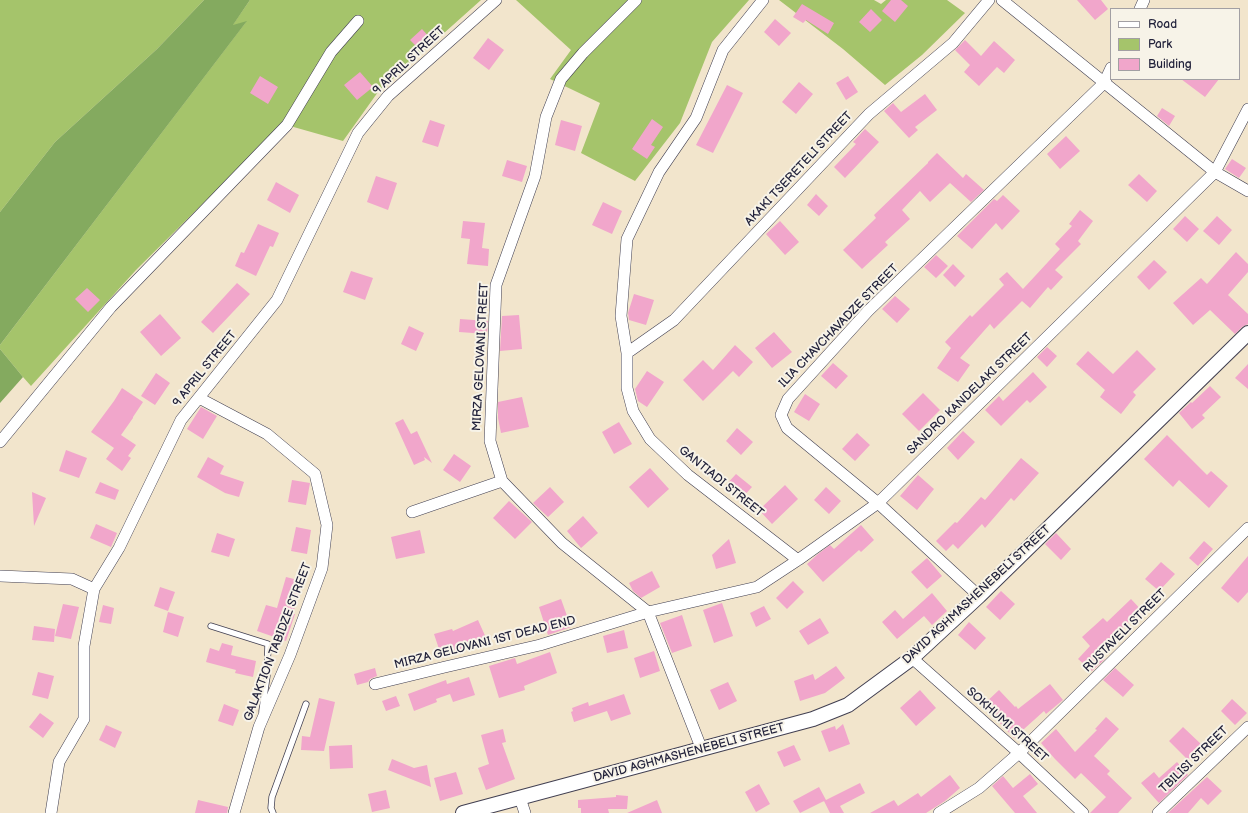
<!DOCTYPE html>
<style>
body{margin:0}
#map{position:relative;width:1248px;height:813px;overflow:hidden;background:#f2e5cc;font-family:"Balsamiq Sans",sans-serif}
canvas{display:block}
.legend{position:absolute;left:1110px;top:8px;width:130px;height:72px;box-sizing:border-box;background:#f7f3e8;border:1px solid #a29fa3;margin:0;padding:5px 7px;list-style:none;font-size:12px;color:#22223b}
.legend li{display:flex;align-items:center;gap:8px;height:20px}
.legend b{width:20px;border:1px solid #a29fa3}
</style>
<div id="map">
<canvas width="1248" height="813"></canvas>
<ul class="legend">
<li><b style="height:5px;background:#fff"></b>Road</li>
<li><b style="height:11px;background:#a5c46b"></b>Park</li>
<li><b style="height:11px;background:#f1a6cb"></b>Building</li>
</ul>
</div>
<script>
const ctx = document.querySelector('canvas').getContext('2d');
ctx.lineJoin = 'round';
function fill(path, color) {
  ctx.fillStyle = color;
  ctx.fill(path, 'evenodd');
}
function poly(rows) {
  const path = new Path2D();
  for (const r of rows) {
    path.moveTo(r[0], r[1]);
    for (let i = 2; i < r.length; i += 2) path.lineTo(r[i], r[i + 1]);
  }
  return path;
}
function trace(path, color, width, dash) {
  ctx.strokeStyle = color;
  ctx.lineWidth = width;
  ctx.lineCap = dash ? 'butt' : 'round';
  ctx.setLineDash(dash || []);
  ctx.stroke(path);
}
function label(font, color, halo, rows, align = 'center') {
  ctx.font = font + ' "Balsamiq Sans",sans-serif';
  ctx.lineWidth = 4;
  ctx.setLineDash([]);
  ctx.textBaseline = 'middle';
  ctx.strokeStyle = halo;
  ctx.fillStyle = color;
  for (const [text, x, y, turn = 0] of rows) {
    ctx.save();
    ctx.translate(x, y);
    ctx.rotate((+turn || 0) * Math.PI / 180);
    ctx.textAlign = isNaN(turn) ? turn : align;
    if (halo) ctx.strokeText(text, 0, 0);
    ctx.fillText(text, 0, 0);
    ctx.restore();
  }
}
const green = poly([
 [0,0,204,0,157,49,55,142,0,212],
 [250,0,481,0,378,92,343,141,283,124,136,270,31,386,23,377,0,349,0,345,246,22,232,26],
 [516,0,749,0,712,42,680,123,635,181,581,153,600,103,550,79,571,50],
 [779,0,874,0,881,4,886,0,947,0,965,13,922,55,885,85,843,49]
]);
const forest = poly([
 [204,0,250,0,233,25,247,21,0,345,0,212,55,142,157,49],
 [0,349,23,377,0,403]
]);
const building = poly([
 [891,0,901,0,908,6,895,22,882,11],
 [1077,0,1101,0,1108,9,1095,20],
 [802,4,834,23,828,34,806,20,803,23,793,17],
 [871,9,882,20,870,32,859,22],
 [775,19,791,33,779,46,764,32],
 [422,29,430,38,419,49,410,40],
 [488,38,504,50,489,70,473,58],
 [965,40,981,56,994,41,1015,60,1004,73,997,67,979,86,964,72,970,65,955,50],
 [360,72,373,87,357,100,344,85],
 [260,76,278,87,268,104,250,93],
 [848,76,858,92,846,100,836,83],
 [1181,79,1219,79,1205,97],
 [799,82,813,94,796,114,782,102],
 [727,85,743,93,713,153,696,145],
 [925,94,937,110,915,127,918,130,909,138,884,111,893,103,901,112],
 [1162,108,1175,116,1169,126,1157,116],
 [652,119,663,127,651,145,655,147,647,159,632,149],
 [430,120,445,125,438,147,422,142],
 [561,120,582,126,575,151,555,145],
 [865,129,879,142,845,178,834,167,856,144,853,142],
 [1066,136,1080,151,1060,169,1047,154],
 [937,153,963,178,966,174,984,190,971,202,950,183,930,202,920,191,902,210,910,219,885,242,888,245,862,269,843,250,876,218,874,215,928,163,928,162],
 [1232,159,1246,168,1239,178,1225,169],
 [507,160,527,166,522,182,502,176],
 [1139,174,1157,191,1147,202,1128,185],
 [376,176,397,183,388,210,367,202],
 [276,182,299,195,290,213,267,200],
 [816,194,828,206,819,216,807,205],
 [1003,195,1020,211,1002,230,996,223,972,249,957,236,994,199,997,201],
 [603,202,622,211,612,234,592,225],
 [1080,210,1093,221,1078,241,1081,244,1055,270,1063,277,1051,290,1048,287,1030,308,1022,301,994,329,990,324,960,358,970,365,958,382,937,368,951,348,945,342,970,315,972,317,1004,285,999,279,1007,272,1023,289,1060,249,1055,244,1072,226,1069,224],
 [1185,216,1199,229,1187,242,1173,229],
 [1217,216,1232,230,1219,245,1203,231],
 [463,221,485,223,482,248,489,249,488,266,467,264,470,239,461,238],
 [780,221,799,242,785,255,766,234],
 [258,224,279,233,273,247,270,246,256,276,235,266,241,252,244,253],
 [1236,252,1248,264,1248,272,1228,295,1248,314,1248,324,1242,327,1235,334,1210,310,1193,325,1173,303,1201,278,1207,284],
 [936,255,948,266,936,278,924,267],
 [1154,260,1167,272,1149,290,1137,277],
 [953,264,965,276,955,287,943,275],
 [351,271,373,278,365,300,343,292],
 [237,283,250,294,213,333,201,322],
 [87,288,100,300,88,312,75,299],
 [634,294,654,300,646,325,629,320,628,313],
 [895,296,910,309,897,323,882,309],
 [160,314,181,338,161,356,140,332],
 [519,315,522,349,500,351,502,316],
 [460,319,488,321,487,334,459,332],
 [409,326,424,333,416,351,401,344],
 [774,332,792,352,772,368,755,348],
 [735,345,753,362,739,377,733,371,703,401,683,380,703,360,713,370],
 [1047,347,1057,356,1047,367,1037,357],
 [1137,350,1156,369,1133,392,1136,395,1121,414,1100,397,1105,390,1076,364,1088,351,1113,374],
 [833,363,848,376,836,389,821,376],
 [1248,364,1248,389,1235,378],
 [647,371,664,382,647,407,638,401,635,389],
 [1033,372,1047,387,1030,403,1027,400,1001,426,985,410,999,396,1003,401],
 [156,373,170,383,155,405,141,396],
 [1210,386,1221,397,1202,415,1205,418,1192,429,1179,413,1191,402,1192,403],
 [122,388,143,402,133,417,133,418,121,435,136,445,128,456,131,458,122,471,106,459,114,448,91,432,114,401],
 [923,393,940,410,919,431,902,414],
 [805,394,820,404,809,421,794,412],
 [522,397,529,427,501,433,498,418,498,402],
 [201,407,217,416,203,439,187,429],
 [403,419,411,434,417,431,432,463,424,457,425,460,414,465,395,423],
 [619,422,632,444,614,454,602,432],
 [737,428,753,442,741,455,726,441],
 [963,431,975,442,958,460,947,448],
 [857,433,870,445,855,461,842,449],
 [1167,435,1207,475,1211,471,1228,486,1209,508,1179,480,1173,487,1144,459],
 [66,450,87,458,79,478,59,471],
 [454,454,471,466,460,482,443,470],
 [208,457,224,466,220,474,244,482,239,497,225,493,197,477],
 [1021,458,1039,473,1014,501,1011,498,985,528,982,524,958,549,953,544,946,551,936,541,955,522,957,523,981,497,985,500],
 [650,468,669,489,648,508,629,487],
 [736,474,752,487,740,500,725,486],
 [918,475,934,489,917,510,900,496],
 [292,480,310,483,306,505,288,502],
 [100,482,119,490,115,500,95,493],
 [785,485,798,499,772,524,759,510],
 [550,487,564,502,548,517,533,503],
 [826,487,841,501,829,514,814,500],
 [32,492,46,498,34,526],
 [509,501,532,522,515,539,493,518],
 [583,516,598,533,581,548,567,531],
 [96,524,117,533,111,547,90,538],
 [861,525,874,540,861,552,859,550,823,582,807,564,818,554,830,545,834,549],
 [296,527,311,530,307,554,291,551],
 [420,530,425,553,396,559,391,537],
 [217,533,235,539,229,557,211,552],
 [1056,533,1071,549,1061,560,1045,544],
 [729,539,736,563,716,569,712,555],
 [1204,541,1213,549,1198,566,1189,558],
 [1248,556,1248,592,1238,603,1221,588],
 [927,558,942,576,927,589,911,572],
 [1161,562,1175,574,1159,591,1145,579],
 [652,571,660,587,641,598,633,591,629,583],
 [286,577,302,581,293,614,295,614,286,641,257,631,266,605,277,608],
 [793,581,804,592,787,609,776,598],
 [160,587,175,592,168,611,154,606],
 [1001,591,1015,604,1000,620,986,607],
 [932,593,947,611,932,625,924,616,897,639,882,622,895,610,903,619],
 [561,599,571,627,548,635,539,607],
 [1131,599,1145,614,1135,624,1131,620,1096,652,1105,659,1092,671,1078,659,1090,646,1082,637,1103,618,1107,622],
 [722,603,733,636,714,643,703,610],
 [63,604,79,607,71,639,55,636],
 [103,605,114,608,111,624,99,622],
 [764,606,771,619,756,627,750,613],
 [168,612,184,617,178,637,163,632],
 [682,615,692,646,672,653,660,623],
 [820,618,829,633,808,645,799,631],
 [478,620,487,640,462,651,442,658,434,634,452,629,453,631],
 [969,622,986,638,975,650,958,635],
 [34,626,55,629,54,642,32,640],
 [624,630,628,648,607,653,603,636],
 [222,643,233,646,231,655,256,661,253,677,235,673,236,670,206,662,210,648,219,651],
 [654,651,660,671,640,678,634,658],
 [550,652,557,673,524,686,525,690,499,698,489,666,515,658,517,664],
 [836,666,845,678,825,693,800,701,794,681,813,674,815,680],
 [375,668,377,676,370,679,368,682,357,685,354,674],
 [1115,668,1134,685,1123,697,1103,680],
 [38,672,54,676,48,699,32,695],
 [469,677,475,695,453,702,450,694,436,699,437,702,414,711,408,694,446,680,447,684],
 [728,682,737,701,719,710,710,690],
 [1050,684,1063,700,1046,714,1044,711,1014,738,983,705,999,690,1015,707,1016,706,1018,709],
 [920,690,936,708,916,726,900,708],
 [624,694,631,714,611,721,607,711,574,722,571,712,573,711,572,708,588,702,589,706],
 [396,696,400,706,386,711,382,701],
 [319,698,335,702,324,751,301,750,302,736,310,737],
 [1232,699,1247,713,1235,725,1221,711],
 [224,704,239,710,233,726,218,721],
 [40,713,54,723,43,738,29,727],
 [1106,717,1119,729,1094,756,1110,771,1107,774,1132,798,1118,813,1090,813,1106,797,1081,773,1075,779,1055,759,1041,743,1056,729,1075,752,1097,730,1095,729],
 [843,724,850,744,829,752,821,731,835,726,836,730],
 [106,725,122,732,115,748,99,740],
 [1183,727,1202,745,1188,760,1169,741],
 [503,729,506,742,502,743,515,779,486,790,478,768,489,764,481,735],
 [352,745,353,768,330,769,329,746],
 [794,745,801,760,784,767,777,752],
 [392,759,414,768,427,765,431,787,388,770],
 [1177,762,1188,775,1159,803,1141,783,1154,772,1159,778],
 [456,772,463,794,440,801,434,778],
 [1030,774,1038,784,1023,796,1037,813,1015,813,992,786,1003,776,1013,788],
 [950,775,960,788,945,801,926,813,870,813,894,800,898,806,918,793,921,797],
 [1207,777,1222,791,1208,805,1201,798,1188,813,1168,813],
 [860,783,865,793,840,806,844,813,830,813,824,801],
 [759,784,770,804,756,812,745,792],
 [819,787,826,800,800,813,793,801],
 [386,790,390,808,372,812,368,794],
 [616,795,628,796,627,809,608,809,609,813,581,813,581,808,578,808,578,800,616,797],
 [198,800,228,807,227,813,195,813],
 [657,800,662,813,627,813]
]);
const service = poly([
 [211,626,268,644,267,676,262,711],
 [273,813,271,808,272,797,306,704]
]);
const minor = poly([
 [636,0,583,53,561,79,546,117,535,176,496,285,490,441,502,481,562,543,648,612,702,750],
 [763,0,723,50,696,118,659,172,627,239,621,316,627,353,627,388,633,411,650,439,688,475,798,560],
 [1002,0,1215,172,1248,191],
 [1140,9,1144,0],
 [627,353,674,320,869,114,953,43,989,0],
 [199,398,267,434,315,474,327,525,322,568,290,655,259,727,234,813],
 [0,442,111,307,287,125,331,52,358,21],
 [412,512,502,481],
 [0,576,72,579,94,589],
 [979,596,878,503,787,428,781,415,788,399,868,311,1104,83,1111,68],
 [912,658,1019,753,1083,813],
 [375,684,445,667,540,645,648,612,757,587,798,560,878,503,1215,172,1248,109],
 [520,798,525,813],
 [51,813,59,762,84,719,84,646,94,589,119,548,181,420,277,300,358,133,388,96,496,0],
 [939,813,979,788,1019,753,1248,528],
 [1158,813,1248,727]
]);
const tertiary = poly([
 [463,813,813,719,848,705,912,658,979,596,1248,333]
]);
const streetNames = [
 ["9 APRIL STREET",409,61,-43],
 ["AKAKI TSERETELI STREET",799,169,-47],
 ["ILIA CHAVCHAVADZE STREET",839,326,-46],
 ["MIRZA GELOVANI STREET",481,357,-87],
 ["9 APRIL STREET",205,369,-51],
 ["SANDRO KANDELAKI STREET",970,394,-44],
 ["GANTIADI STREET",721,482,39],
 ["DAVID AGHMASHENEBELI STREET",977,595,-43],
 ["RUSTAVELI STREET",1125,631,-45],
 ["GALAKTION TABIDZE STREET",278,642,-69],
 ["MIRZA GELOVANI 1ST DEAD END",485,643,-14],
 ["SOKHUMI STREET",1007,725,42],
 ["DAVID AGHMASHENEBELI STREET",689,753,-15],
 ["TBILISI STREET",1194,760,-44]
];
fill(green, '#a5c46b');
fill(forest, '#84aa5f');
fill(building, '#f1a6cb');
trace(service, '#413f51', 7);
trace(minor, '#413f51', 12);
trace(tertiary, '#413f51', 16);
trace(service, '#fff', 5.5);
trace(minor, '#fff', 11);
trace(tertiary, '#fff', 14);
label('12px', '#22223b', '#f7f3e8', streetNames);
</script>
